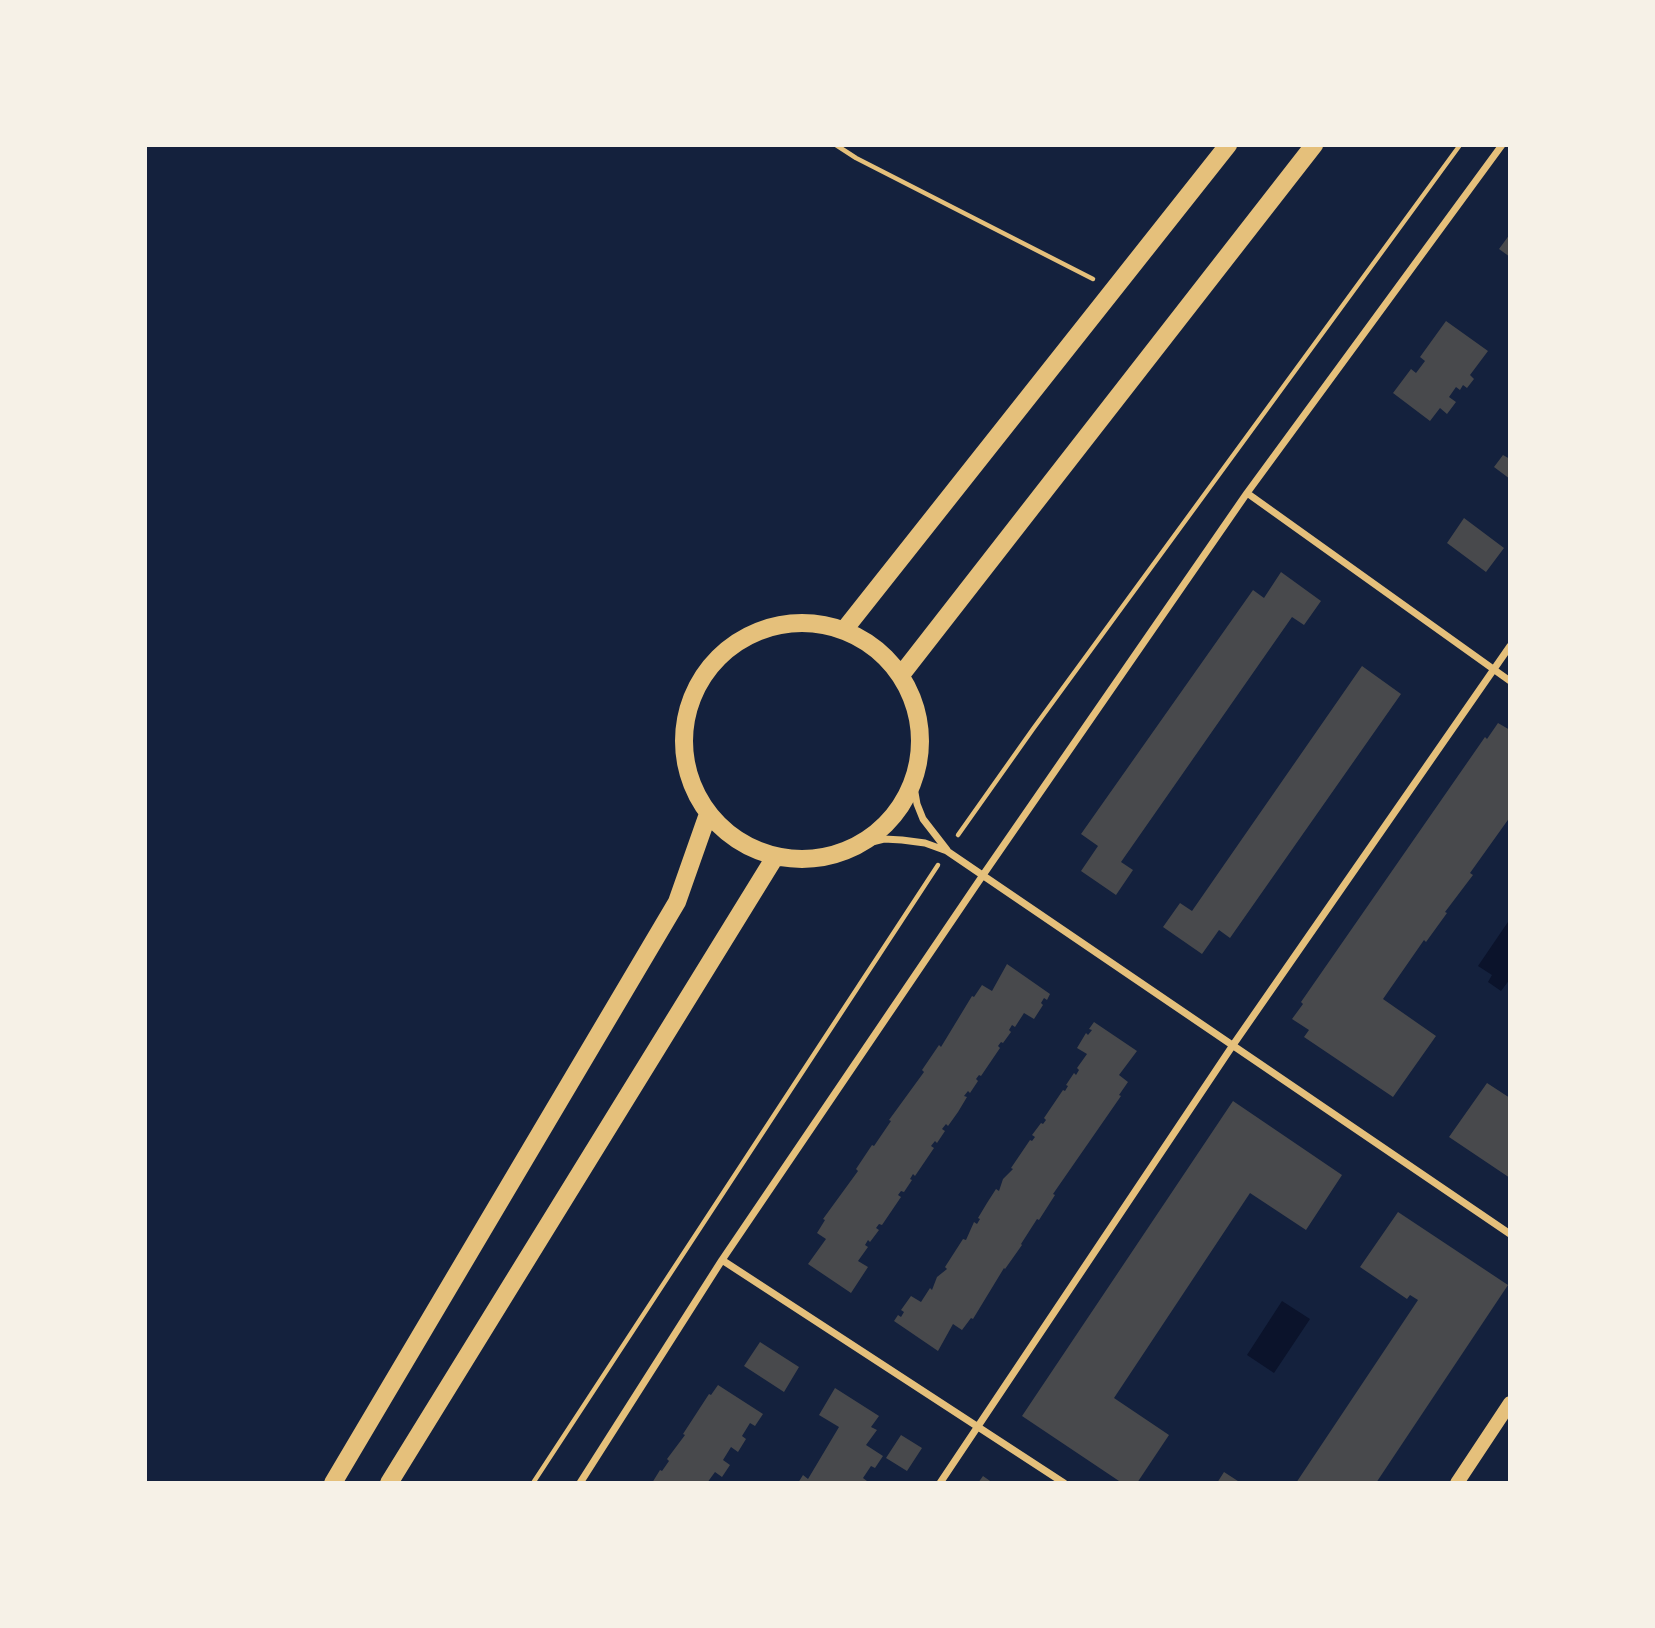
<!DOCTYPE html>
<style>
body{margin:0}
#map{position:relative;width:1655px;height:1628px;overflow:hidden;background:#14213d;font-family:Lato,sans-serif}
canvas{display:block}
.frame{position:absolute;inset:0;border:147px solid #f6f1e7;pointer-events:none}
</style>
<div id="map">
<canvas width="1655" height="1628"></canvas>
<div class="frame"></div>
</div>
<script>
const ctx = document.querySelector('canvas').getContext('2d');
ctx.lineJoin = 'round';
function fill(path, color) {
  ctx.fillStyle = color;
  ctx.fill(path, 'evenodd');
}
function poly(rows) {
  const path = new Path2D();
  for (const r of rows) {
    if (r.length === 3) {
      path.moveTo(r[0] + r[2], r[1]);
      path.arc(r[0], r[1], r[2], 0, 2 * Math.PI);
      continue;
    }
    path.moveTo(r[0], r[1]);
    for (let i = 2; i < r.length; i += 2) path.lineTo(r[i], r[i + 1]);
  }
  return path;
}
function trace(path, color, width, dash) {
  ctx.strokeStyle = color;
  ctx.lineWidth = width;
  ctx.lineCap = dash ? 'butt' : 'round';
  ctx.setLineDash(dash || []);
  ctx.stroke(path);
}
const water = poly([
 [1510,919,1510,979,1501,991,1488,982,1492,975,1478,966],
 [1282,1301,1310,1319,1274,1373,1247,1355]
]);
const building = poly([
 [1510,234,1510,257,1499,249],
 [1446,321,1488,351,1470,375,1474,379,1467,388,1463,385,1460,390,1456,387,1449,397,1456,402,1447,414,1440,408,1430,421,1393,393,1411,369,1416,373,1425,361,1420,357],
 [1503,455,1510,459,1510,479,1494,467],
 [1464,518,1504,548,1486,572,1447,543],
 [1281,572,1321,601,1304,625,1292,617,1121,862,1133,870,1116,895,1081,871,1098,846,1081,834,1253,590,1264,598],
 [1362,666,1401,694,1230,938,1219,930,1202,954,1163,927,1180,903,1192,911],
 [1498,723,1510,730,1510,817,1470,873,1473,875,1445,912,1447,913,1426,942,1424,940,1383,999,1436,1036,1393,1097,1304,1037,1309,1030,1292,1019,1303,1004,1301,1002,1485,737,1487,739],
 [1007,964,1050,994,1047,1000,1044,998,1041,1003,1043,1005,1034,1019,1024,1013,1015,1027,1012,1025,1009,1030,1011,1032,1003,1043,1001,1042,998,1046,1000,1048,981,1076,979,1075,976,1079,978,1081,970,1093,968,1091,964,1096,967,1097,958,1112,948,1126,946,1124,942,1129,945,1131,937,1143,935,1141,931,1146,934,1148,915,1176,913,1174,910,1179,912,1180,904,1192,901,1191,898,1195,901,1197,882,1225,879,1224,876,1228,879,1230,870,1242,868,1240,865,1245,868,1247,858,1261,868,1267,851,1293,808,1264,826,1239,817,1233,825,1220,823,1219,858,1171,856,1169,872,1145,874,1146,891,1121,889,1120,924,1072,922,1070,939,1045,941,1047,972,996,974,997,982,985,992,991],
 [1094,1022,1137,1051,1119,1075,1128,1082,1119,1095,1121,1096,1053,1194,1055,1195,1039,1220,1037,1219,1021,1244,1022,1245,1005,1269,1004,1268,973,1319,971,1318,962,1330,953,1324,938,1351,894,1321,898,1315,901,1317,904,1312,901,1310,911,1296,921,1302,930,1288,932,1290,937,1277,947,1269,945,1267,963,1239,966,1240,974,1222,977,1224,980,1219,978,1218,987,1203,996,1189,999,1191,1003,1179,1013,1169,1011,1168,1030,1140,1032,1141,1035,1137,1032,1135,1041,1123,1043,1124,1046,1120,1044,1118,1063,1090,1065,1091,1068,1086,1066,1085,1074,1073,1076,1075,1079,1070,1077,1068,1087,1054,1077,1048,1086,1033,1088,1035,1092,1030,1089,1029],
 [1487,1083,1510,1098,1510,1178,1449,1137],
 [1233,1101,1342,1175,1306,1230,1250,1193,1114,1398,1169,1435,1137,1483,1122,1483,1022,1416],
 [1398,1212,1508,1285,1376,1483,1296,1483,1418,1300,1410,1295,1407,1299,1360,1267],
 [760,1342,799,1367,784,1392,744,1366],
 [718,1385,763,1414,755,1426,750,1423,742,1436,746,1439,738,1452,731,1447,723,1460,730,1465,722,1477,715,1472,707,1483,652,1483,660,1470,662,1471,669,1461,667,1459,685,1435,683,1434,709,1394,711,1395],
 [835,1388,879,1416,871,1427,877,1430,866,1445,883,1456,875,1468,871,1466,863,1478,867,1481,866,1483,798,1483,803,1475,808,1479,839,1427,819,1415],
 [901,1435,922,1448,907,1471,886,1458],
 [1224,1472,1241,1483,1217,1483],
 [983,1476,993,1483,978,1483]
]);
const path = poly([
 [836,145,856,158,1093,279],
 [958,835,1033,729,1460,145],
 [533,1483,938,865]
]);
const minor = poly([
 [1247,493,1510,681],
 [913,781,917,804,923,819,947,850],
 [856,846,884,839,902,840,925,843,947,851,1510,1234],
 [722,1260,1064,1483],
 [580,1483,722,1260,983,875,1247,493,1502,145],
 [940,1483,1233,1045,1510,646]
]);
const secondary = poly([
 [1457,1483,1510,1403]
]);
const primary = poly([
 [802,741,118],
 [844,630,1228,145],
 [901,675,1314,145],
 [333,1483,677,902,708,814],
 [389,1483,775,857]
]);
fill(water, '#0b132b');
fill(building, '#48494c');
trace(path, '#e5c07b', 4.5);
trace(minor, '#e5c07b', 7);
trace(secondary, '#e5c07b', 14);
trace(primary, '#e5c07b', 18);
</script>
